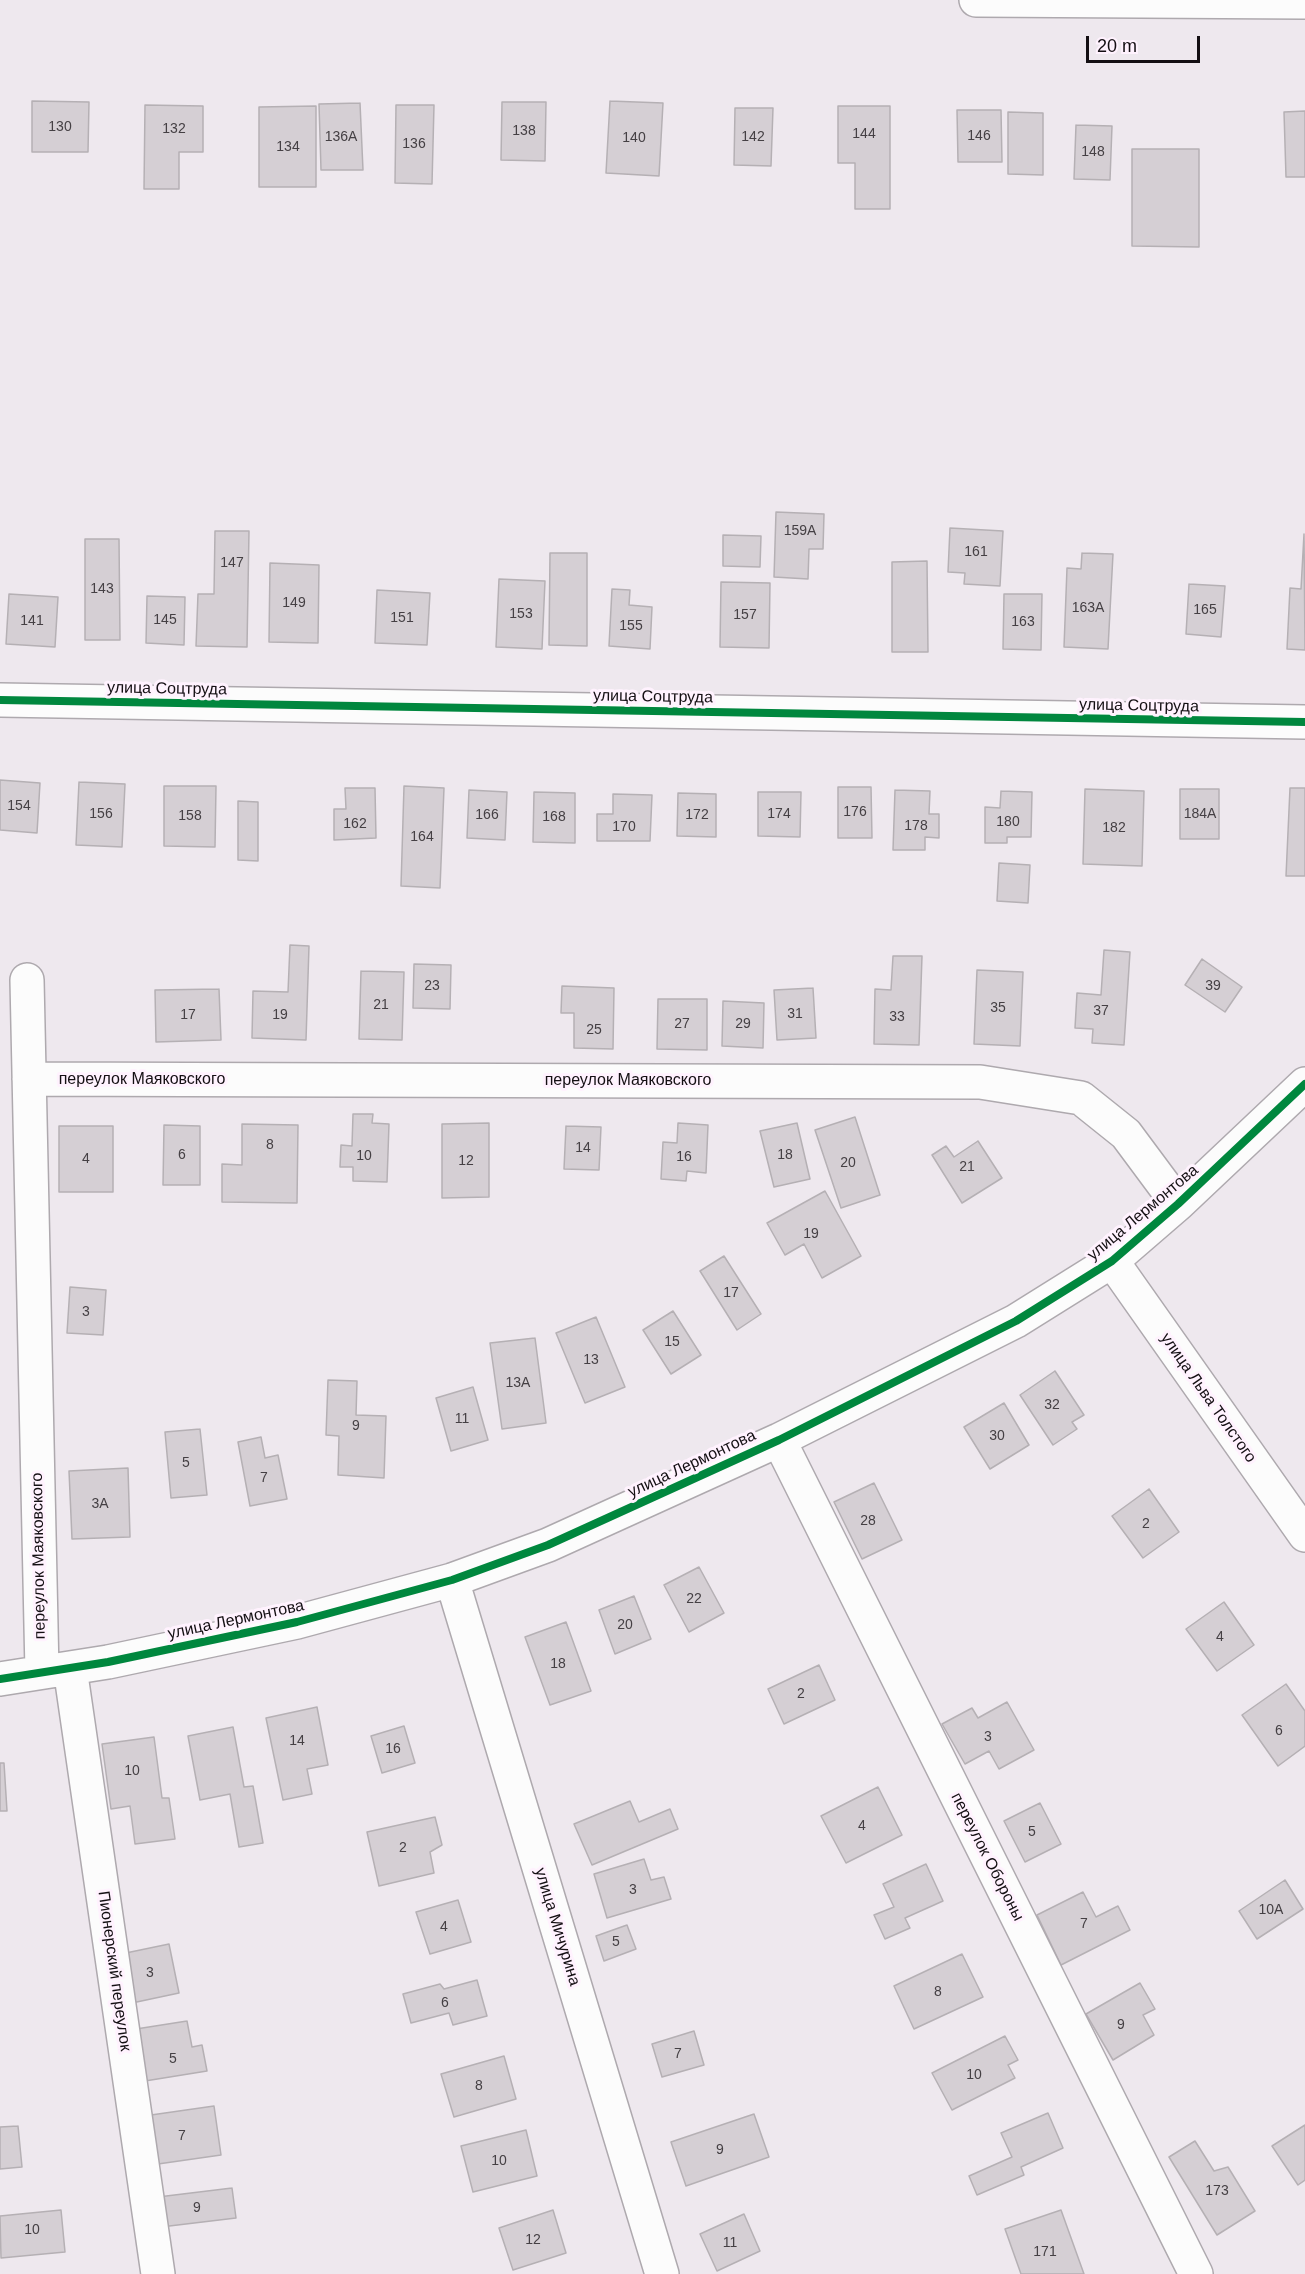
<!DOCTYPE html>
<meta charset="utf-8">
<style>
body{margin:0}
#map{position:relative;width:1305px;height:2274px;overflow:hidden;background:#eee8ee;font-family:Arial,sans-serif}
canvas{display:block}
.scale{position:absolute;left:1086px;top:36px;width:114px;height:27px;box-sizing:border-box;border:3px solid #140f13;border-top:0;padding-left:8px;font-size:18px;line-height:21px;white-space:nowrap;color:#140f13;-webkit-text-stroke:4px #fff2fe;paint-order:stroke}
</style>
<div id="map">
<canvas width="1305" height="2274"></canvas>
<div class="scale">20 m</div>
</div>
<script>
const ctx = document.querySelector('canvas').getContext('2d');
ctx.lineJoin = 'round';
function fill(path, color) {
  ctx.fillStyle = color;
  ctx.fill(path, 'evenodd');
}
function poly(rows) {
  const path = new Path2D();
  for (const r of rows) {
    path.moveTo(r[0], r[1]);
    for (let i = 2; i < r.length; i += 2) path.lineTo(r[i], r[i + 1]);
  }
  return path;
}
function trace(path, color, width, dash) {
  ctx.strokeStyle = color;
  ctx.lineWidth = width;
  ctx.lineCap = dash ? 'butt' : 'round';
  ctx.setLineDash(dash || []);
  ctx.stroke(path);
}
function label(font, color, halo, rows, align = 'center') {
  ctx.font = font + ' Arial,sans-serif';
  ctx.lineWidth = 6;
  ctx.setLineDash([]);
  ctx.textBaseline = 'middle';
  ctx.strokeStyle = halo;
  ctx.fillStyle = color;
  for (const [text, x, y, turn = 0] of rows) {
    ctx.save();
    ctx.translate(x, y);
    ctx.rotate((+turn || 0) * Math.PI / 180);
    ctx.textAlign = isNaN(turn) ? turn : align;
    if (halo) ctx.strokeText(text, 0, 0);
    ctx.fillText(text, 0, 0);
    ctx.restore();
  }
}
const building = poly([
 [32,101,89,102,88,152,32,152,32,101],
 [610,101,663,103,659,176,606,173,610,101],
 [502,102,546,102,545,161,501,160,502,102],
 [360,103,363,170,321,170,319,104,360,103],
 [145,105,203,106,203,152,179,152,179,189,144,189,145,105],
 [396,105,434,105,432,184,395,183,396,105],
 [316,106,316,187,259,187,259,107,316,106],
 [838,106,890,106,890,209,855,209,855,163,838,163,838,106],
 [735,108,773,108,771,166,734,165,735,108],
 [957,110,1001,110,1002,162,958,162,957,110],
 [1305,111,1305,177,1286,177,1284,112,1305,111],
 [1008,112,1043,113,1043,175,1008,174,1008,112],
 [1076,125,1112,126,1110,180,1074,179,1076,125],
 [1132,149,1199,149,1199,247,1132,246,1132,149],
 [776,512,824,514,823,549,809,549,808,579,774,577,776,512],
 [950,528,1003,531,1000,586,964,584,965,573,948,572,950,528],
 [215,531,249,531,247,647,196,646,198,594,214,594,215,531],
 [1304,534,1305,650,1287,649,1290,588,1301,589,1304,534],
 [723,535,761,536,760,567,723,566,723,535],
 [85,539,119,539,120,640,85,640,85,539],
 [550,553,587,553,587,646,549,645,550,553],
 [1082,553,1113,554,1108,649,1064,647,1067,568,1081,569,1082,553],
 [927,561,928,652,892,652,892,562,927,561],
 [270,563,319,565,318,643,269,642,270,563],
 [499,579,545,581,542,649,496,647,499,579],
 [721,582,770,583,769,648,720,647,721,582],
 [1189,584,1225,586,1221,637,1186,634,1189,584],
 [612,589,630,590,629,605,652,607,650,649,609,646,612,589],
 [377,590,430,593,427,645,375,643,377,590],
 [9,594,58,597,55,647,6,644,9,594],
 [1004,594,1042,594,1041,650,1003,649,1004,594],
 [147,596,185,597,184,645,146,643,147,596],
 [0,780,40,783,37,833,0,830,0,780],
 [79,782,125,784,122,847,76,845,79,782],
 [164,786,216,786,215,847,164,846,164,786],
 [404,786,444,788,440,888,401,886,404,786],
 [838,787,871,787,872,838,838,838,838,787],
 [345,788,375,788,376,838,334,840,334,809,346,809,345,788],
 [1290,788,1305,788,1305,876,1286,876,1290,788],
 [1085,789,1144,791,1142,866,1083,864,1085,789],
 [1180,789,1219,789,1219,839,1180,839,1180,789],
 [469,790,507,792,505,840,467,838,469,790],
 [895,790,930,791,929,814,939,814,939,838,925,837,925,850,893,850,895,790],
 [1001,791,1032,792,1031,837,1007,837,1007,843,985,843,985,807,1000,808,1001,791],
 [534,792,575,793,575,843,533,842,534,792],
 [758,792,801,792,800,837,758,836,758,792],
 [678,793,716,794,716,837,677,836,678,793],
 [613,794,652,795,650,841,597,841,597,814,613,814,613,794],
 [238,801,258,802,258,861,238,860,238,801],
 [999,863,1030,865,1028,903,997,901,999,863],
 [290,945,309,946,306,1040,252,1038,253,991,288,992,290,945],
 [1104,950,1130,952,1124,1045,1092,1043,1093,1029,1075,1028,1077,993,1101,995,1104,950],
 [893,956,922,956,919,1045,874,1044,875,989,891,990,893,956],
 [1202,959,1242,987,1225,1012,1185,985,1202,959],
 [414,964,451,965,450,1009,413,1008,414,964],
 [977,970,1023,972,1020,1046,974,1044,977,970],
 [361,971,404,972,402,1040,359,1039,361,971],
 [562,986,614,988,613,1049,574,1048,574,1013,561,1013,562,986],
 [813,988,816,1038,777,1040,774,990,813,988],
 [219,989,221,1040,156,1042,155,990,219,989],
 [658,999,707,999,707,1050,657,1049,658,999],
 [723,1001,764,1003,763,1048,722,1046,723,1001],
 [353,1114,373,1114,372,1123,389,1124,387,1182,353,1181,353,1167,340,1167,341,1145,352,1146,353,1114],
 [855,1117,880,1195,841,1208,815,1130,855,1117],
 [489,1123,489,1197,442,1198,442,1124,489,1123],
 [678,1123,708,1125,706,1173,687,1171,686,1181,661,1179,663,1142,677,1143,678,1123],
 [797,1123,810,1179,774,1187,760,1131,797,1123],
 [242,1124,298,1125,297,1203,222,1202,222,1164,242,1165,242,1124],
 [164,1125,200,1126,200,1185,163,1185,164,1125],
 [59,1126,113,1126,113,1192,59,1192,59,1126],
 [566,1126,601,1127,599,1170,564,1169,566,1126],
 [978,1141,1002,1178,962,1203,932,1155,946,1146,954,1157,978,1141],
 [825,1191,861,1256,822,1278,804,1244,785,1255,767,1223,825,1191],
 [724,1256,761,1314,737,1330,700,1271,724,1256],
 [70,1287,106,1290,103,1335,67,1333,70,1287],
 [673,1311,701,1355,671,1374,643,1330,673,1311],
 [596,1317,625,1387,585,1403,556,1333,596,1317],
 [535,1338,546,1423,502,1429,490,1343,535,1338],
 [1055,1371,1084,1415,1072,1422,1077,1429,1053,1445,1020,1395,1055,1371],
 [328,1380,357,1381,356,1415,386,1416,384,1478,338,1475,339,1436,326,1435,328,1380],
 [473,1387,488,1440,451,1451,436,1398,473,1387],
 [1004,1403,1029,1445,990,1469,964,1427,1004,1403],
 [200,1429,207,1495,171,1498,165,1432,200,1429],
 [261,1437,265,1458,278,1455,287,1499,250,1506,238,1442,261,1437],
 [128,1468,130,1537,72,1539,69,1471,128,1468],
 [874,1483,902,1540,862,1559,834,1502,874,1483],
 [1149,1489,1179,1532,1143,1558,1112,1516,1149,1489],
 [699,1567,724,1613,689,1632,664,1585,699,1567],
 [634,1596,651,1639,615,1654,599,1610,634,1596],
 [1224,1602,1254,1645,1217,1671,1186,1629,1224,1602],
 [566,1622,591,1691,550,1705,525,1637,566,1622],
 [819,1665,835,1700,784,1724,768,1689,819,1665],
 [1286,1684,1305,1711,1305,1746,1278,1766,1242,1715,1286,1684],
 [1007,1702,1034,1750,999,1769,989,1751,965,1764,942,1724,972,1708,978,1718,1007,1702],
 [317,1707,328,1765,307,1769,312,1794,283,1800,266,1718,317,1707],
 [404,1726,415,1763,382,1773,371,1736,404,1726],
 [233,1727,244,1787,253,1786,263,1843,239,1847,230,1794,200,1800,188,1736,233,1727],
 [154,1737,162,1798,169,1798,175,1839,135,1844,130,1806,111,1809,102,1744,154,1737],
 [0,1763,4,1763,7,1811,0,1811,0,1763],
 [878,1787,902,1835,846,1863,821,1816,878,1787],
 [630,1801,639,1822,670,1809,678,1829,592,1865,574,1824,630,1801],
 [1040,1803,1061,1844,1025,1862,1004,1821,1040,1803],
 [435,1817,442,1845,430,1852,434,1873,379,1886,367,1832,435,1817],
 [644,1859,651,1880,664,1877,671,1899,607,1918,594,1874,644,1859],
 [926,1864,943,1901,905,1918,910,1928,885,1939,874,1915,894,1907,883,1884,926,1864],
 [1285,1880,1303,1909,1257,1939,1239,1911,1285,1880],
 [1083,1892,1096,1917,1118,1906,1130,1930,1061,1965,1037,1915,1083,1892],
 [458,1900,471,1942,430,1954,416,1912,458,1900],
 [627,1925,636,1949,604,1961,596,1936,627,1925],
 [169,1944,179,1993,132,2003,121,1954,169,1944],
 [962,1954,983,1997,914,2029,894,1986,962,1954],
 [477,1980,487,2016,453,2025,449,2013,411,2023,403,1994,440,1984,444,1989,477,1980],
 [1140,1983,1155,2009,1143,2015,1154,2035,1113,2060,1086,2014,1140,1983],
 [187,2021,192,2047,202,2045,207,2071,145,2081,136,2029,187,2021],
 [694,2031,704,2065,662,2077,652,2044,694,2031],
 [1005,2036,1018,2060,1008,2065,1015,2078,952,2110,932,2073,1005,2036],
 [504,2056,516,2099,454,2117,441,2074,504,2056],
 [214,2106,221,2155,151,2165,144,2116,214,2106],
 [1048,2113,1063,2148,1021,2167,1024,2175,977,2195,969,2176,1012,2157,1001,2133,1048,2113],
 [754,2114,769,2157,686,2186,671,2142,754,2114],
 [1305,2125,1305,2180,1298,2185,1272,2146,1305,2125],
 [18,2126,22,2167,0,2169,0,2127,18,2126],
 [526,2130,537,2176,473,2192,461,2146,526,2130],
 [1195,2141,1214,2171,1228,2167,1255,2211,1217,2235,1169,2157,1195,2141],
 [232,2188,236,2218,161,2227,158,2197,232,2188],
 [61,2210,65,2252,1,2258,0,2216,61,2210],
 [553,2210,566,2253,513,2270,499,2228,553,2210],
 [1061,2210,1084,2274,1021,2274,1005,2229,1061,2210],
 [744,2214,760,2251,717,2271,700,2234,744,2214]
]);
const minor = poly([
 [0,700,1305,722],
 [27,980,42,1672],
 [29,1079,980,1082,1081,1098,1126,1134,1178,1204],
 [1112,1261,1305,1535],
 [779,1440,1196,2274],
 [452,1580,662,2274],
 [70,1668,158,2274],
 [0,1679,108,1662,297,1622,452,1580,548,1545,779,1440,1016,1321,1112,1261,1178,1204,1305,1084]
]);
const major = poly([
 [976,0,1305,2]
]);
const cycleway = poly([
 [0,700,1305,722],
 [0,1679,108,1662,297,1622,452,1580,548,1545,779,1440,1016,1321,1112,1261,1178,1204,1305,1084]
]);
const numberNames = [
 ["130",60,127],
 ["132",174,129],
 ["138",524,131],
 ["144",864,134],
 ["146",979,136],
 ["136А",341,137],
 ["142",753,137],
 ["140",634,138],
 ["136",414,144],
 ["134",288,147],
 ["148",1093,152],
 ["159А",800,531],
 ["161",976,552],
 ["147",232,563],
 ["143",102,589],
 ["149",294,603],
 ["163А",1088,608],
 ["165",1205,610],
 ["153",521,614],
 ["157",745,615],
 ["151",402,618],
 ["145",165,620],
 ["141",32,621],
 ["163",1023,622],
 ["155",631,626],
 ["154",19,806],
 ["176",855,812],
 ["156",101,814],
 ["174",779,814],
 ["184А",1200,814],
 ["166",487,815],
 ["172",697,815],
 ["158",190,816],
 ["168",554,817],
 ["180",1008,822],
 ["162",355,824],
 ["178",916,826],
 ["170",624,827],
 ["182",1114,828],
 ["164",422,837],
 ["23",432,986],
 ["39",1213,986],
 ["21",381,1005],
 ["35",998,1008],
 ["37",1101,1011],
 ["31",795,1014],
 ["17",188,1015],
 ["19",280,1015],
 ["33",897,1017],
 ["27",682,1024],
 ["29",743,1024],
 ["25",594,1030],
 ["8",270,1145],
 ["14",583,1148],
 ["6",182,1155],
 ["18",785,1155],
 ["10",364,1156],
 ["16",684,1157],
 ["4",86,1159],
 ["12",466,1161],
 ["20",848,1163],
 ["21",967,1167],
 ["19",811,1234],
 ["17",731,1293],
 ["3",86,1312],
 ["15",672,1342],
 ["13",591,1360],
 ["13А",518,1383],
 ["32",1052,1405],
 ["11",462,1419],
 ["9",356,1426],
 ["30",997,1436],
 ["5",186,1463],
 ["7",264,1478],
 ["3А",100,1504],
 ["28",868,1521],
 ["2",1146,1524],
 ["22",694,1599],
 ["20",625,1625],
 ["4",1220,1637],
 ["18",558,1664],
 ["2",801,1694],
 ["6",1279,1731],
 ["3",988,1737],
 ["14",297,1741],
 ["16",393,1749],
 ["10",132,1771],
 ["4",862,1826],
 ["5",1032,1832],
 ["2",403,1848],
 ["3",633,1890],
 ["10А",1271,1910],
 ["7",1084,1924],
 ["4",444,1927],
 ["5",616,1942],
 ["3",150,1973],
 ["8",938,1992],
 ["6",445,2003],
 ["9",1121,2025],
 ["7",678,2054],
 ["5",173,2059],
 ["10",974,2075],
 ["8",479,2086],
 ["7",182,2136],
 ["9",720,2150],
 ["10",499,2161],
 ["173",1217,2191],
 ["9",197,2208],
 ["10",32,2230],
 ["12",533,2240],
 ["11",730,2243],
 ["171",1045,2252]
];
const streetNames = [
 ["улица Соцтруда",167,689,1],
 ["улица Соцтруда",653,697,1],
 ["улица Соцтруда",1139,706,1],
 ["переулок Маяковского",142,1080],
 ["переулок Маяковского",628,1081],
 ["улица Лермонтова",1143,1213,-40],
 ["улица Льва Толстого",1208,1398,55],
 ["улица Лермонтова",692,1464,-25],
 ["переулок Маяковского",39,1556,-91],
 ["улица Лермонтова",236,1620,-12],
 ["переулок Обороны",987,1857,63],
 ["улица Мичурина",557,1927,73],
 ["Пионерский переулок",114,1971,82]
];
fill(building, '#d5cfd4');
trace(building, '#b5b0b4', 1.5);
trace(minor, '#aea9ae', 36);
trace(major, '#aea9ae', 36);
trace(minor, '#fcfcfc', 33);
trace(major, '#fcfcfc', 33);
trace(cycleway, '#00873e', 8);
label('14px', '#454044', null, numberNames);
label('16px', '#140f13', '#fff2fe', streetNames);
</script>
